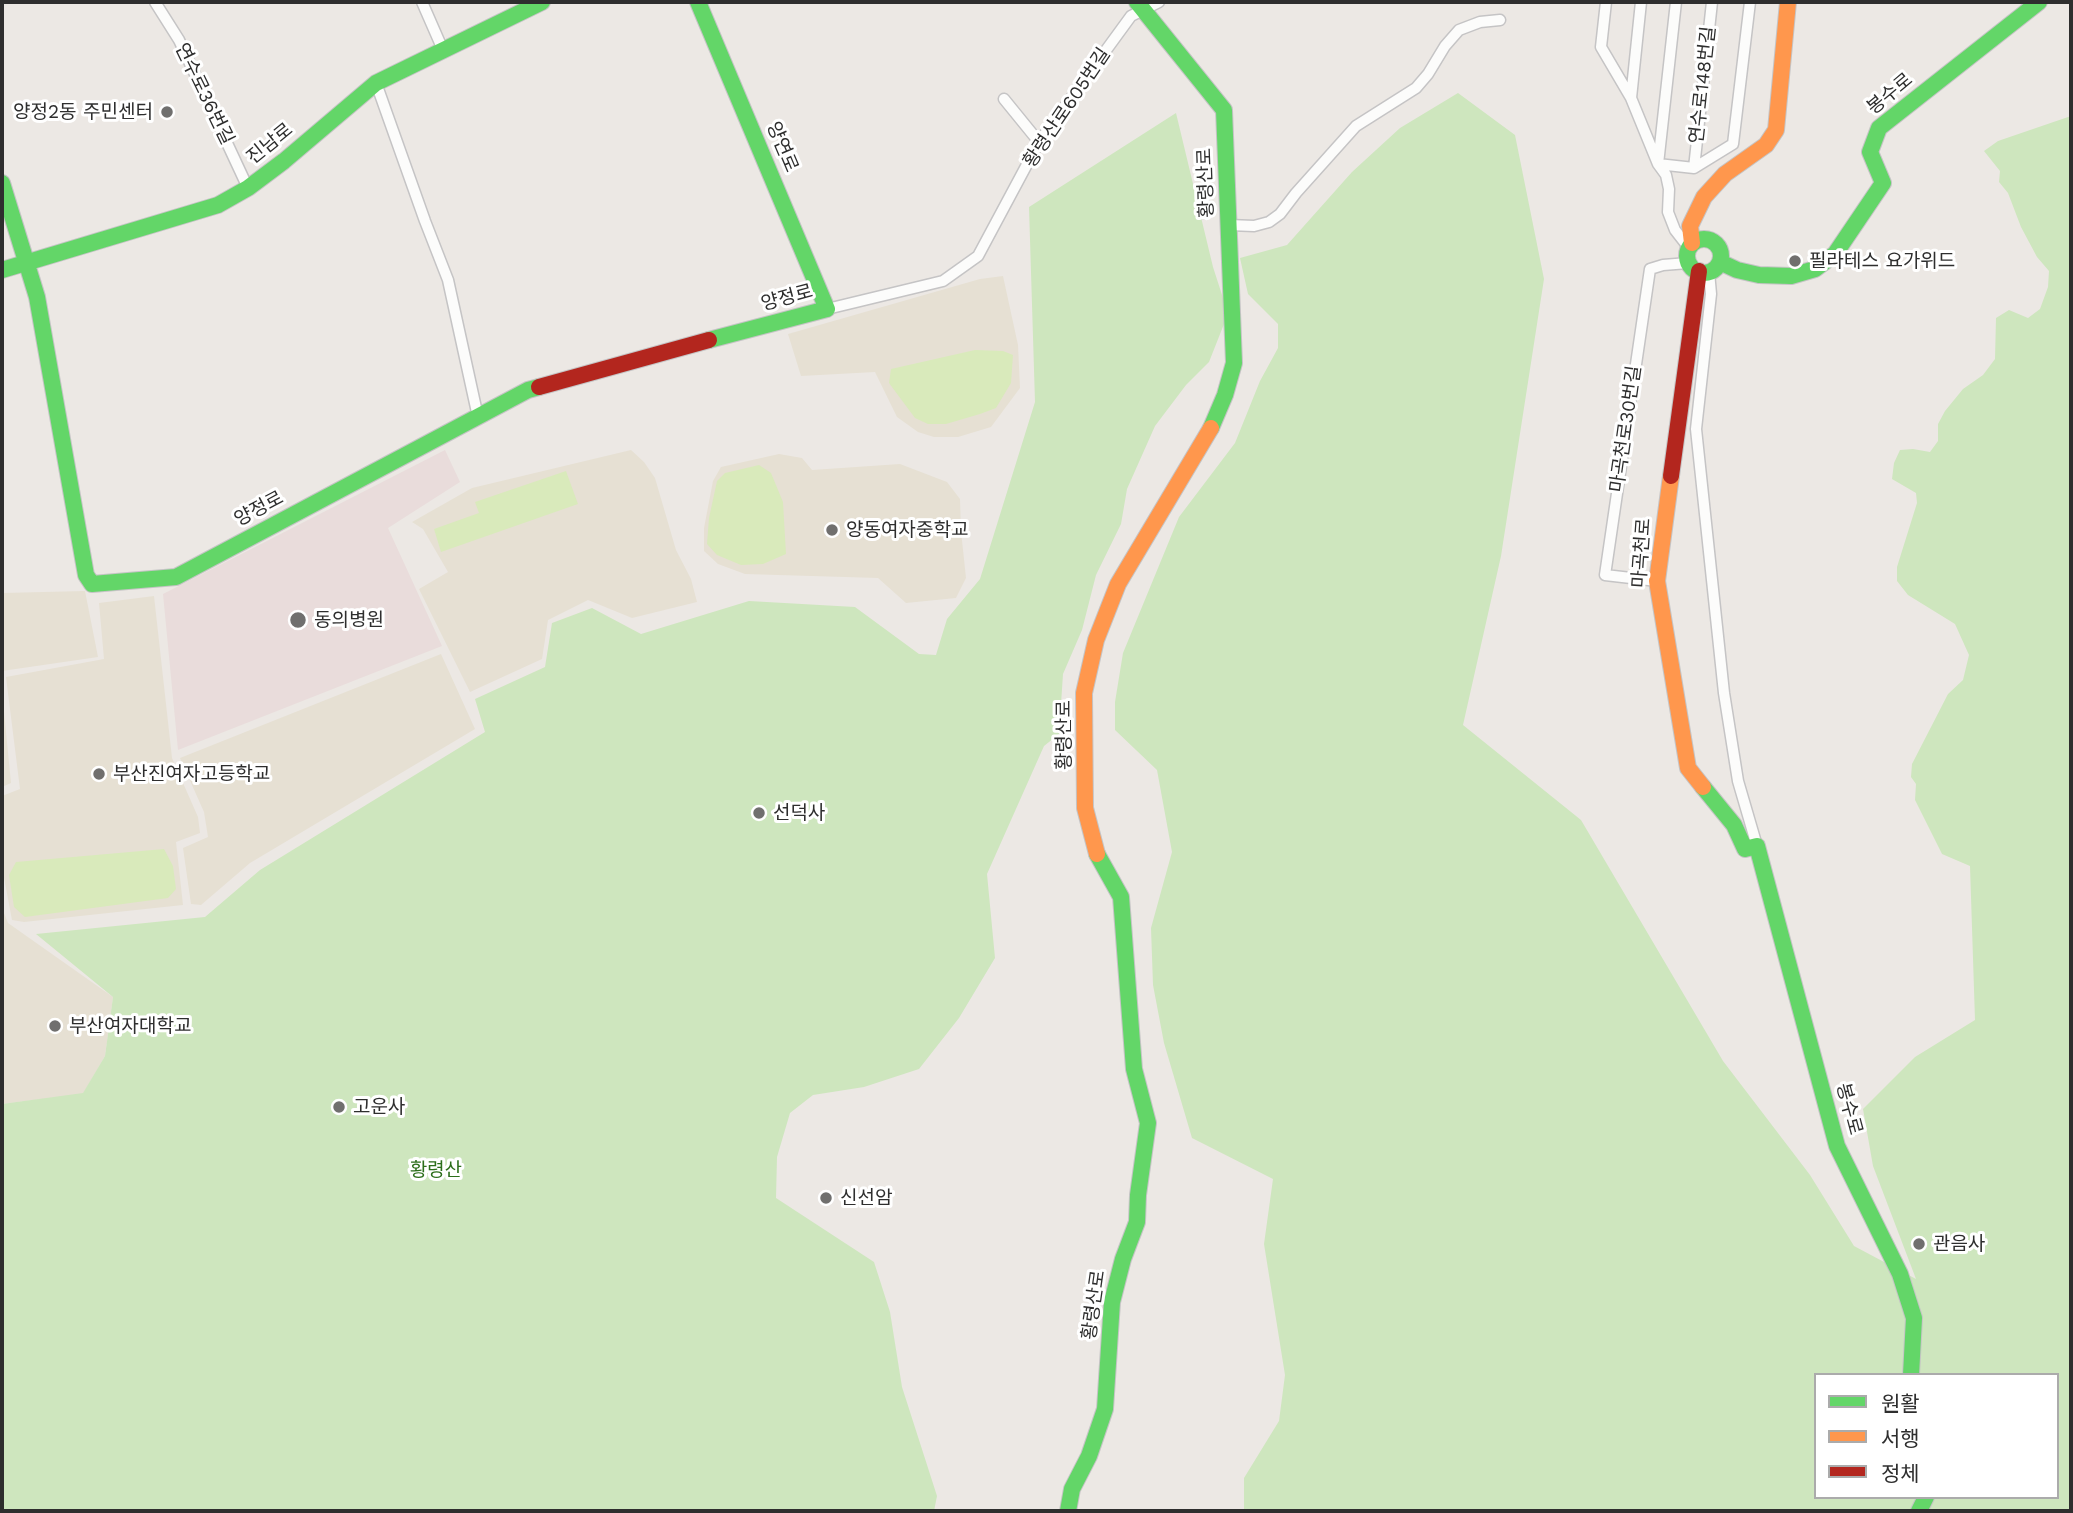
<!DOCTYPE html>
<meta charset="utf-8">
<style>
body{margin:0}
#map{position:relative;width:2073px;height:1513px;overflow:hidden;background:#ece8e4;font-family:"Work Sans","Noto Sans KR",sans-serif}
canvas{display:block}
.frame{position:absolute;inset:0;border:4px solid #2e2e2e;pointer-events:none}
.legend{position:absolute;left:1814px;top:1373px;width:245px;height:126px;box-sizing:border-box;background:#fff;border:2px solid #ababab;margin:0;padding:9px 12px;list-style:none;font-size:21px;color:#2e2e2e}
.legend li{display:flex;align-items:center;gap:14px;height:35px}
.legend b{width:35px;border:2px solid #ababab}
</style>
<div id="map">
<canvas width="2073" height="1513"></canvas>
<div class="frame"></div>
<ul class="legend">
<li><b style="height:9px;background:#63d668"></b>원활</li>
<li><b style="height:9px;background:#ff974d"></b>서행</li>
<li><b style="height:9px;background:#b3261e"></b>정체</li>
</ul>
</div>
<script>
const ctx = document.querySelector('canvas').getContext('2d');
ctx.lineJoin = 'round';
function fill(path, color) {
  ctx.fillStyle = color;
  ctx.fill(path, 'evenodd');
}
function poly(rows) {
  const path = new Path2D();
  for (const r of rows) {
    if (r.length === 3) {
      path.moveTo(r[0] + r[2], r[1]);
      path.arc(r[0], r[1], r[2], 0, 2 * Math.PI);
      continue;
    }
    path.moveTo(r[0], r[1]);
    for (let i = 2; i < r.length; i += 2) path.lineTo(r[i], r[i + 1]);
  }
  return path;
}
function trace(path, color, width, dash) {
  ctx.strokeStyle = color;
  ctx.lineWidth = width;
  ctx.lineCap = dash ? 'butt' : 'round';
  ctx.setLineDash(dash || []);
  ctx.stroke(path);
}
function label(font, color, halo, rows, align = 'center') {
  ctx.font = font + ' "Work Sans","Noto Sans KR",sans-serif';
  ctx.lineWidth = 6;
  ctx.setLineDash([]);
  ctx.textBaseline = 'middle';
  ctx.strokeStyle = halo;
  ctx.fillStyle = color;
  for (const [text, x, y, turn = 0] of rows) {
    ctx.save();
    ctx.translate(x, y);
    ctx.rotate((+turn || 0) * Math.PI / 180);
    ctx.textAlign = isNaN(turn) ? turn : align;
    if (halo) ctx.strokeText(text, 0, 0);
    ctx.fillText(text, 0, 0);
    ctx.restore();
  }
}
const education = poly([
 [1003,276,1018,345,1020,388,991,427,958,437,934,437,918,432,897,417,875,372,801,376,788,334,980,279],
 [631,450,644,462,655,478,676,550,691,579,697,602,632,618,588,600,548,620,542,659,470,692,419,589,448,572,423,529,412,522,472,488],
 [779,454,802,458,812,470,900,464,947,482,960,499,961,531,966,578,956,598,906,603,878,578,745,574,718,564,704,551,704,528,713,481,721,467],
 [85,591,98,657,2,671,2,593],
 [154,596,172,758,198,817,200,833,176,842,183,905,24,922,12,920,2,867,2,796,20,789,6,677,104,659,99,603],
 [441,654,475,729,250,863,201,905,191,904,183,848,208,837,204,812,180,758],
 [2,691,11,783,2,787],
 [2,908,8,923,113,997,105,1056,83,1094,2,1104]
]);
const medical = poly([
 [445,450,460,482,388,528,442,646,178,750,163,594]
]);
const green = poly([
 [1458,93,1515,135,1544,279,1501,556,1463,725,1581,820,1723,1061,1810,1175,1854,1246,1916,1279,1873,1166,1863,1109,1915,1057,1975,1020,1970,866,1942,854,1915,800,1916,784,1911,777,1912,764,1948,694,1963,680,1969,655,1955,624,1908,595,1897,581,1897,567,1917,503,1916,493,1892,479,1894,463,1900,450,1913,449,1930,452,1938,441,1938,424,1945,411,1963,389,1983,375,1995,359,1996,318,2009,310,2028,318,2040,309,2048,287,2049,271,2037,257,2021,227,2008,193,1999,182,2000,171,1984,151,1998,141,2071,116,2071,1511,1244,1511,1244,1478,1279,1421,1285,1375,1264,1244,1273,1179,1192,1138,1164,1043,1153,985,1151,928,1172,852,1157,770,1115,730,1115,702,1123,653,1179,517,1235,443,1260,381,1278,348,1278,324,1248,294,1240,258,1287,245,1352,172,1400,128],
 [1816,1375,2057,1375,2057,1497,1816,1497],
 [1176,113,1213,267,1223,298,1224,324,1209,362,1186,385,1155,426,1127,489,1121,524,1096,575,1082,630,1063,674,1059,734,1044,746,987,874,995,958,959,1018,919,1069,864,1087,813,1095,790,1113,777,1157,776,1198,874,1262,890,1312,902,1387,937,1496,934,1511,2,1511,2,1104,83,1093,105,1056,113,997,36,934,205,917,260,870,485,732,475,699,545,667,552,623,592,608,641,634,749,601,855,607,919,654,936,655,947,619,980,579,1035,402,1029,207]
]);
const pitch = poly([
 [975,350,1003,351,1013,355,1011,383,996,408,980,414,946,424,928,424,915,418,889,383,891,369],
 [759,465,771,473,783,502,786,554,763,564,741,565,717,555,707,544,709,518,717,481,725,473],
 [566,471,578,504,441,552,434,529,479,513,475,502],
 [164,849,173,866,176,889,168,898,25,917,14,907,9,875,16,862]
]);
const street = poly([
 [155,2,179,40,248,188],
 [422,2,443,50],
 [1606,2,1601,47,1631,98,1658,164,1666,175,1669,189,1668,212,1675,230,1689,248],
 [1676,2,1658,164,1694,168,1733,144,1750,2],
 [376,83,425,221,448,280,478,417],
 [1631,98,1641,2],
 [1004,99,1039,142],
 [1694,168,1712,2],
 [1229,225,1254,226,1269,222,1280,214,1296,193,1356,126,1416,88,1428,74,1445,46,1459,30,1480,22,1500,20],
 [1709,272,1711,294,1696,429,1724,693,1738,781,1757,846],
 [827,309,943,281,978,256,1039,142,1131,16,1159,2],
 [1657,581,1605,575,1650,269,1663,265,1688,263]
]);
const fast = poly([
 [698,2,827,309,709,340],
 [1137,2,1224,110,1234,363,1225,395,1211,428],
 [2,183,37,297,86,575,92,584,176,577,528,390,539,387],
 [1704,256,17],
 [1720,262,1737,270,1759,275,1791,276,1815,269,1835,254,1883,183,1870,152,1879,128,2039,2],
 [2,270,218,205,248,188,284,161,376,83,542,2],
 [1703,787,1734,825,1745,849,1757,846,1837,1146,1900,1274,1914,1318,1911,1375],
 [1068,1511,1072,1489,1089,1456,1105,1409,1112,1302,1123,1259,1137,1222,1138,1195,1148,1123,1134,1069,1121,897,1097,854],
 [1919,1511,1926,1497]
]);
const slow = poly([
 [1692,243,1690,226,1704,197,1725,174,1766,145,1776,130,1788,2],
 [1671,476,1657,581,1688,768,1703,787],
 [1097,854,1085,808,1084,693,1096,640,1118,584,1211,428]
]);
const jam = poly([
 [539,387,709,340],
 [1671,476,1699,271]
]);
const markers = [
 [167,112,7,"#706f6e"],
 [1795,261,7,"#706f6e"],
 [832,530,7,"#706f6e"],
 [298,620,9,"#706f6e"],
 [99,774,7,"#706f6e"],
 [759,813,7,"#706f6e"],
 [55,1026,7,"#706f6e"],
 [339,1107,7,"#706f6e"],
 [826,1198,7,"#706f6e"],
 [1919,1244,7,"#706f6e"]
];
const streetNames = [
 ["연수로148번길",1703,85,-84],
 ["연수로36번길",204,94,64],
 ["봉수로",1890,94,-40],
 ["황령산로605번길",1067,108,-56],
 ["진남로",270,144,-39],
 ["양연로",782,147,67],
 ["황령산로",1206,183,-92],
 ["양정로",787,298,-15],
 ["마곡천로30번길",1626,429,-82],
 ["양정로",259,509,-28],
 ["마곡천로",1642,553,-86],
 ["황령산로",1064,735,-90],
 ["봉수로",1849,1109,75],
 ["황령산로",1094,1305,-82]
];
const poiNames = [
 ["양정2동 주민센터",153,112,"right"],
 ["필라테스 요가위드",1809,261],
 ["양동여자중학교",846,530],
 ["동의병원",314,620],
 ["부산진여자고등학교",113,774],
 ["선덕사",773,813],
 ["부산여자대학교",69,1026],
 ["고운사",353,1107],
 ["신선암",840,1198],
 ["관음사",1933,1244]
];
const parkNames = [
 ["황령산",436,1170]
];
fill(education, '#e6e0d3');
fill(medical, '#e9dcdb');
fill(green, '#cee6be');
fill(pitch, '#d9eabb');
trace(street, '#c5c4c5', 13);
trace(fast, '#c5c4c5', 18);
trace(slow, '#c5c4c5', 18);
trace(jam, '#c5c4c5', 18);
trace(street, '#fcfcfb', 10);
trace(fast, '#63d668', 16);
trace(slow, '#ff974d', 16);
trace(jam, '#b3261e', 16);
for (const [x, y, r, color] of markers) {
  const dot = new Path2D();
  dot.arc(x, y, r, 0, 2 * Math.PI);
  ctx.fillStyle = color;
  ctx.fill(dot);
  trace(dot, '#fff', 2.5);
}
label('19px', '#2e2e2e', '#fff', streetNames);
label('19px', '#2e2e2e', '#fff', poiNames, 'left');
label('19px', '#2c6e1b', '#fff', parkNames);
</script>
